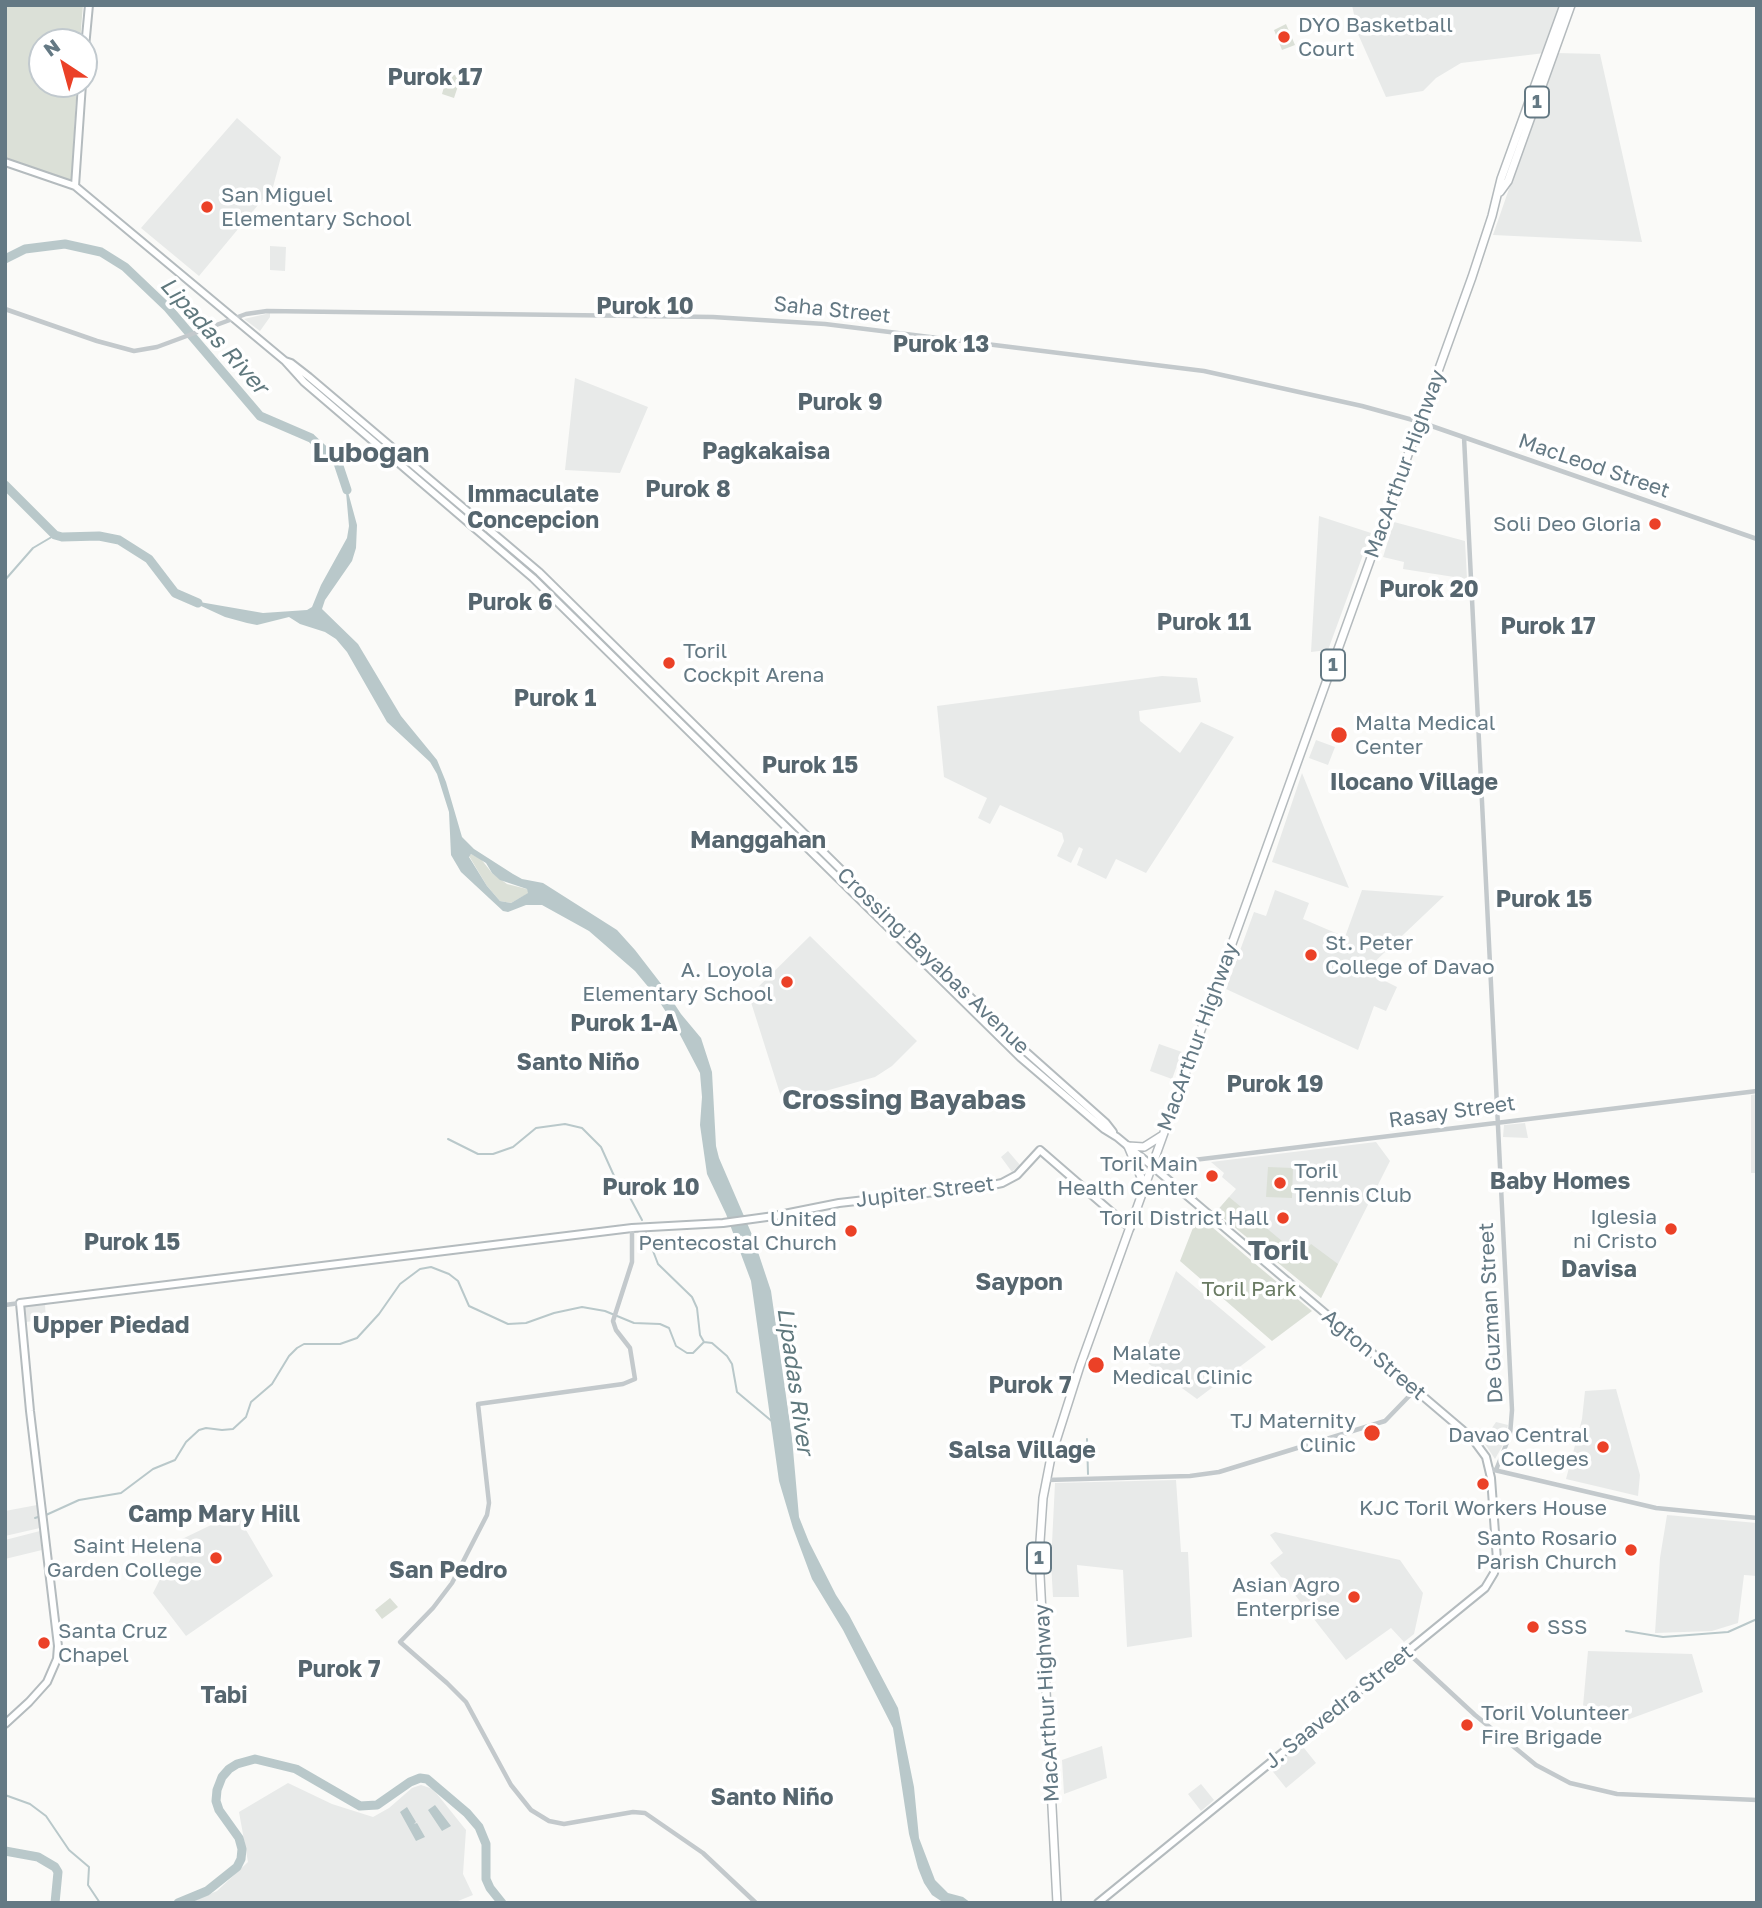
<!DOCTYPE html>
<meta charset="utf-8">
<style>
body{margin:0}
#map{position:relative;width:1762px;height:1908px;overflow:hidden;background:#fafaf8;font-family:"Golos Text",sans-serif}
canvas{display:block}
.frame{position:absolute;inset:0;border:7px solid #647984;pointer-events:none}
.north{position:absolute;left:28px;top:28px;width:70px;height:70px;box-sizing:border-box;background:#fff;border:2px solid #c1c9ce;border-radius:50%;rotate:324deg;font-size:19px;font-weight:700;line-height:28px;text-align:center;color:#647984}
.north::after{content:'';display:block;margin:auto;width:24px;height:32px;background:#eb4127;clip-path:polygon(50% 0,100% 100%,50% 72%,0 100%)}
</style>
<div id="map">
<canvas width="1762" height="1908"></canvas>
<div class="frame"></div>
<div class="north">N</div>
</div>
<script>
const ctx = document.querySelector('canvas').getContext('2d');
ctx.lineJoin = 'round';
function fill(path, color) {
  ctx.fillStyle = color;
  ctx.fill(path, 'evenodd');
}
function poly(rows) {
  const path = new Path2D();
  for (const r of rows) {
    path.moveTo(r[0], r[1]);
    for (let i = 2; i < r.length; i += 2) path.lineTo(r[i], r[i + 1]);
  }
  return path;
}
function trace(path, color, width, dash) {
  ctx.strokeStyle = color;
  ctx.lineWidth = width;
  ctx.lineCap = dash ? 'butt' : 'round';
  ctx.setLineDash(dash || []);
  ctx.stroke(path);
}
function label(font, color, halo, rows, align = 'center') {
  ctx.font = font + ' "Golos Text",sans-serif';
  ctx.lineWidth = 7;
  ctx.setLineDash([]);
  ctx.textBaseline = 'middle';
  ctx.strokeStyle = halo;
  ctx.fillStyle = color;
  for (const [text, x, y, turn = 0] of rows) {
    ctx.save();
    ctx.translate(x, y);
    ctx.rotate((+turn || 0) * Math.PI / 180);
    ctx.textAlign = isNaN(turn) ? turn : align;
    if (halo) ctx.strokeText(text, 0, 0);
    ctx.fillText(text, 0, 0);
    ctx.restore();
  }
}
const built = poly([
 [1352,5,1561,5,1545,53,1461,63,1436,78,1423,91,1386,97,1358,34],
 [1556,53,1600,54,1642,242,1493,235],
 [237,118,281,157,273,187,199,276,141,228],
 [270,246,286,247,285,271,270,270],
 [270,313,270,317,260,331,244,319],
 [575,378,648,407,620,473,565,470],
 [1319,516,1371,533,1328,650,1311,652],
 [1394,522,1465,541,1467,579,1403,569,1404,562,1383,557],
 [1162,676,1197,678,1201,702,1139,711,1140,721,1180,753,1201,722,1234,737,1146,873,1116,859,1106,879,1077,865,1083,849,1079,847,1071,863,1057,856,1064,841,1062,833,1000,805,990,824,978,818,987,798,944,777,937,706],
 [1316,740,1335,747,1328,765,1309,758],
 [1302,773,1325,830,1349,888,1272,862],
 [1275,890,1309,903,1303,919,1345,937,1362,890,1444,896,1365,971,1397,987,1386,1011,1374,1006,1358,1050,1226,989,1254,912,1266,916],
 [810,936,917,1041,892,1066,875,1077,783,1103,749,996],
 [1159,1044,1182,1052,1172,1079,1150,1071],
 [1757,1094,1757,1173,1751,1173,1751,1095],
 [1525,1123,1528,1138,1503,1137,1504,1125],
 [1376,1142,1390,1161,1321,1298,1216,1212,1236,1189,1222,1177,1224,1173,1211,1162],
 [1008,1151,1020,1165,1012,1172,1001,1157],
 [1176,1271,1266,1347,1197,1399,1142,1359],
 [45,1304,46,1320,25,1322,25,1307],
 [1616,1389,1640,1475,1638,1496,1566,1479,1582,1419,1585,1391],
 [1496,1422,1508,1425,1504,1443,1495,1459,1483,1441],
 [1176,1480,1181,1552,1188,1552,1192,1637,1127,1647,1123,1570,1077,1565,1079,1597,1053,1597,1051,1563,1055,1483],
 [37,1505,40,1528,5,1536,5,1511],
 [236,1513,273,1576,186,1636,153,1593,180,1540],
 [1667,1515,1757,1523,1757,1576,1744,1575,1738,1623,1712,1631,1655,1633,1660,1558],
 [40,1531,42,1550,5,1559,5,1540],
 [1275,1532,1400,1560,1423,1593,1414,1634,1404,1642,1391,1628,1346,1660,1270,1563,1283,1553,1270,1535],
 [1588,1651,1692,1654,1703,1692,1627,1720,1582,1717],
 [1300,1743,1316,1763,1286,1788,1270,1768],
 [1102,1746,1107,1778,1064,1794,1062,1760],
 [288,1783,332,1804,373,1817,389,1808,412,1788,421,1785,433,1789,466,1830,463,1874,473,1895,453,1903,189,1903,217,1891,248,1862,239,1812],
 [1201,1784,1214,1800,1201,1811,1188,1794]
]);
const green = poly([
 [5,5,83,5,80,42,42,42,42,84,77,84,71,183,5,159],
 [1286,24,1295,45,1282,50,1274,30],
 [448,73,461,77,454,98,442,94],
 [471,854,481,859,492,873,507,884,527,889,529,893,511,903,500,901,487,886,469,856],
 [1268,1167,1293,1168,1292,1198,1266,1197],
 [1229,1197,1300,1256,1311,1244,1338,1264,1321,1298,1216,1212],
 [1198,1215,1259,1267,1312,1311,1272,1341,1180,1261],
 [390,1598,398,1607,382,1619,375,1610]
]);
const water = poly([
 [345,481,357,525,356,548,352,561,325,600,322,609,358,644,401,716,437,760,446,782,462,837,474,849,513,874,522,879,543,883,617,930,635,950,662,985,681,1014,701,1038,712,1072,716,1146,719,1158,753,1237,771,1291,792,1438,799,1517,809,1542,836,1595,849,1615,898,1708,914,1787,919,1838,935,1880,948,1893,963,1897,971,1903,944,1903,932,1895,924,1883,918,1868,909,1834,893,1728,843,1630,812,1579,793,1528,779,1481,751,1281,726,1214,707,1174,700,1125,702,1097,700,1073,677,1029,655,995,635,971,589,931,542,905,526,905,508,912,503,911,461,872,451,855,449,812,437,774,430,762,387,722,347,652,336,639,325,632,300,624,289,617,257,625,247,623,225,617,188,600,263,613,307,610,312,607,321,585,347,538,349,526],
 [471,854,486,863,492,873,500,880,527,889,528,893,511,903,500,901,487,886,469,857],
 [435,1805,451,1826,442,1831,428,1810],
 [407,1807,416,1822,414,1824,417,1823,425,1837,416,1841,400,1812]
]);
const stream = poly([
 [5,580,33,548,55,535],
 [448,1139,478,1154,493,1154,513,1147,536,1128,565,1124,582,1128,601,1147,615,1178,627,1192,642,1220],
 [645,1230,658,1264,692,1297,697,1308,700,1335,704,1342],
 [1087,1439,1088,1474],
 [46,1515,79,1500,121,1493,153,1469,175,1460,186,1442,199,1430,206,1428,222,1430,233,1429,246,1417,251,1402,272,1384,289,1356,297,1348,304,1344,340,1344,357,1338,379,1314,400,1284,420,1269,431,1267,449,1274,458,1281,469,1306,508,1324,526,1323,554,1313,582,1307,605,1311,634,1323,660,1324,669,1328,676,1346,687,1353,693,1353,704,1342,712,1343,727,1356,732,1364,737,1392,774,1423],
 [35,1518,38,1517],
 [1626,1631,1663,1637,1728,1632,1757,1619],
 [5,1795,30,1804,46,1816,69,1850,89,1867,88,1885,100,1903]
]);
const river = poly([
 [5,259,25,249,65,244,101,252,125,267,168,308,260,416,311,438,338,463,347,490],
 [5,485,55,535,62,537,99,536,119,540,149,559,175,593,198,603],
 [5,1851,38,1857,55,1867,58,1872,55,1903],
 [178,1903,207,1891,237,1867,241,1859,242,1849,239,1838,219,1810,216,1801,217,1790,222,1777,229,1769,237,1764,255,1759,296,1769,360,1806,377,1805,410,1782,420,1778,427,1779,467,1813,479,1827,486,1844,486,1879,490,1888,502,1903]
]);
const minor = poly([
 [5,309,97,341,134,351,157,347,246,314,267,311,713,317,825,324,1204,371,1362,406,1420,422,1757,539],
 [1464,437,1512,1410,1510,1435,1496,1470],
 [1153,1165,1757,1091],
 [632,1228,632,1262,613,1321,616,1330,630,1348,635,1379,623,1384,478,1404,489,1503,487,1515,452,1583,433,1608,400,1642,447,1683,466,1702,511,1785,531,1810,549,1821,564,1824,633,1812,645,1813,703,1853,756,1903],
 [5,1305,20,1303],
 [1490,1469,1656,1508,1757,1518],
 [1046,1480,1190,1476,1219,1472,1385,1421,1415,1390],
 [1407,1652,1475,1715,1536,1765,1570,1783,1617,1794,1757,1800]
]);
const major = poly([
 [84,58,89,5],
 [5,162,75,186,285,361,291,363,309,377,539,572,1025,1051,1106,1123,1113,1132],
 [75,186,82,84],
 [285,361,304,382,533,578,1021,1058,1104,1129,1117,1137,1152,1166,1472,1438,1486,1457,1491,1478,1497,1560,1494,1573,1485,1588,1098,1903],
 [5,1724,29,1702,47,1682,57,1659,58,1646,30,1411,20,1303,632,1228,723,1223,774,1216,839,1203,988,1186,1002,1183,1017,1175,1040,1150,1130,1228]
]);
const highway = poly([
 [1500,192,1508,181,1571,5],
 [1128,1146,1145,1187],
 [1128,1146,1144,1147,1163,1135],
 [1057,1903,1039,1556,1043,1498,1051,1457,1080,1366,1472,277,1492,216,1501,179,1564,5]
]);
const markers = [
 [1284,37,7,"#eb4127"],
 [207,207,7,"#eb4127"],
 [1655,524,7,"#eb4127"],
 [669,663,7,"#eb4127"],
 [1339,735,9,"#eb4127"],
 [1311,955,7,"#eb4127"],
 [787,982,7,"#eb4127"],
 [1212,1176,7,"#eb4127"],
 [1280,1183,7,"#eb4127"],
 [1283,1218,7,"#eb4127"],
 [1671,1229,7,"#eb4127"],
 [851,1231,7,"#eb4127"],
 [1096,1365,9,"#eb4127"],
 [1372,1433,9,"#eb4127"],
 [1603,1447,7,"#eb4127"],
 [1483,1484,7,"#eb4127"],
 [1631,1550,7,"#eb4127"],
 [216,1558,7,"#eb4127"],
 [1354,1597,7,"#eb4127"],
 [1533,1627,7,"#eb4127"],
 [44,1643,7,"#eb4127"],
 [1467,1725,7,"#eb4127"]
];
const shields = [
 [1537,102,24],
 [1333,665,24],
 [1039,1558,24]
];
const shieldNames = [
 ["1",1537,102],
 ["1",1333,665],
 ["1",1039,1558]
];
const poiNames = [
 ["DYO Basketball",1298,25,"left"],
 ["Court",1298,49,"left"],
 ["San Miguel",221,195,"left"],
 ["Elementary School",221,219,"left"],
 ["Soli Deo Gloria",1641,524],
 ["Toril",683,651,"left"],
 ["Cockpit Arena",683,675,"left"],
 ["Malta Medical",1355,723,"left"],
 ["Center",1355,747,"left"],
 ["St. Peter",1325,943,"left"],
 ["College of Davao",1325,967,"left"],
 ["A. Loyola",773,970],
 ["Elementary School",773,994],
 ["Toril Main",1198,1164],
 ["Health Center",1198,1188],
 ["Toril",1294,1171,"left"],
 ["Tennis Club",1294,1195,"left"],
 ["Iglesia",1657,1217],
 ["ni Cristo",1657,1241],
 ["Toril District Hall",1269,1218],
 ["United",837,1219],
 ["Pentecostal Church",837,1243],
 ["Malate",1112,1353,"left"],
 ["Medical Clinic",1112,1377,"left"],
 ["TJ Maternity",1356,1421],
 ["Clinic",1356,1445],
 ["Davao Central",1589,1435],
 ["Colleges",1589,1459],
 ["KJC Toril Workers House",1483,1508,"center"],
 ["Santo Rosario",1617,1538],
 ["Parish Church",1617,1562],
 ["Saint Helena",202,1546],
 ["Garden College",202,1570],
 ["Asian Agro",1340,1585],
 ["Enterprise",1340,1609],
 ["SSS",1547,1627,"left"],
 ["Santa Cruz",58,1631,"left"],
 ["Chapel",58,1655,"left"],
 ["Toril Volunteer",1481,1713,"left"],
 ["Fire Brigade",1481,1737,"left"]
];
const streetNames = [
 ["Saha Street",832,310,6],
 ["MacArthur Highway",1405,464,-70],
 ["MacLeod Street",1594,466,19],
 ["Crossing Bayabas Avenue",933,961,44],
 ["MacArthur Highway",1198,1037,-70],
 ["Rasay Street",1452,1112,-8],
 ["Jupiter Street",925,1192,-7],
 ["De Guzman Street",1491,1313,-93],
 ["Agton Street",1374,1355,40],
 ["MacArthur Highway",1047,1703,-93],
 ["J. Saavedra Street",1339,1707,-39]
];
const parkNames = [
 ["Toril Park",1249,1289]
];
const neighbourhoodNames = [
 ["Purok 17",435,78],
 ["Purok 10",645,307],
 ["Purok 13",941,345],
 ["Purok 9",840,403],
 ["Pagkakaisa",766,452],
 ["Purok 8",688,490],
 ["Immaculate",533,495],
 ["Concepcion",533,521],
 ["Purok 20",1429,590],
 ["Purok 6",510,603],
 ["Purok 11",1204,623],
 ["Purok 17",1548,627],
 ["Purok 1",555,699],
 ["Purok 15",810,766],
 ["Ilocano Village",1414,783],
 ["Purok 15",1544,900],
 ["Purok 1-A",624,1024],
 ["Santo Niño",578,1063],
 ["Purok 19",1275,1085],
 ["Baby Homes",1560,1182],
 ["Purok 10",651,1188],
 ["Purok 15",132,1243],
 ["Davisa",1599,1270],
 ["Purok 7",1030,1386],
 ["Salsa Village",1022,1451],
 ["Camp Mary Hill",214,1515],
 ["Purok 7",339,1670],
 ["Tabi",224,1696],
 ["Santo Niño",772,1798]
];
const waterNames = [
 ["Lipadas River",214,336,48],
 ["Lipadas River",795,1381,82]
];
const quarterNames = [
 ["Manggahan",758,840],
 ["Saypon",1019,1282],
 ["Upper Piedad",111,1325],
 ["San Pedro",448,1570]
];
const districtNames = [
 ["Lubogan",371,453],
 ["Crossing Bayabas",904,1100],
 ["Toril",1278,1251]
];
fill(built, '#e8eae9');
fill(green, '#dbe0d7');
fill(water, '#b9c8ca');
trace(stream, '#b9c8ca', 2);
trace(river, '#b9c8ca', 9);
trace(major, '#b4bbbe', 10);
trace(highway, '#b4babd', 10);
trace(minor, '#c3c9cc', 4.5);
trace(major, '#fff', 6);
trace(highway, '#fff', 7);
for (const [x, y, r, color] of markers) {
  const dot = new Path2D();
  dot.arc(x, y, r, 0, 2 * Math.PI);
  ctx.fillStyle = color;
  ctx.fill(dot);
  trace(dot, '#fff', 2.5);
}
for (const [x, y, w] of shields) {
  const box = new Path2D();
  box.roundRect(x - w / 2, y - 15.5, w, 31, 5);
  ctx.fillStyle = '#fff';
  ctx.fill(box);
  trace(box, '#647984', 2);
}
label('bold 19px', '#647984', null, shieldNames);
label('21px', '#647984', '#fff', poiNames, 'right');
label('21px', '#647984', '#fff', streetNames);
label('21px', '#6a7b63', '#fff', parkNames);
label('bold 23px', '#56666f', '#fff', neighbourhoodNames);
label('italic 23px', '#5f787d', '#fff', waterNames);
label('bold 24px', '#56666f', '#fff', quarterNames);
label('bold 28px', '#56666f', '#fff', districtNames);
</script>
